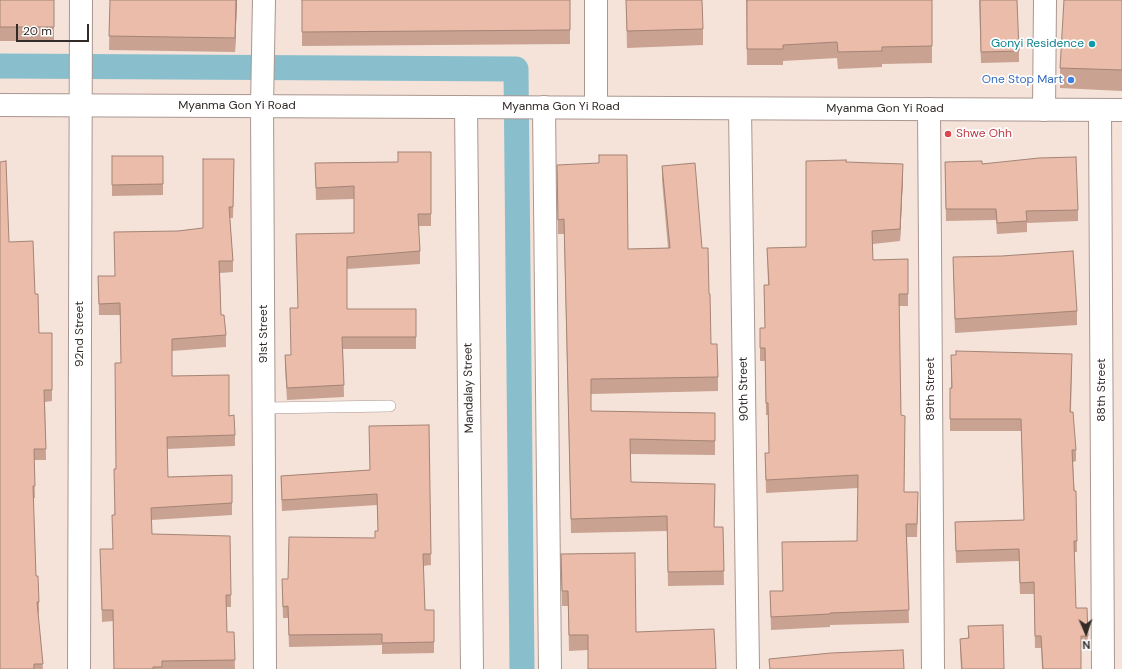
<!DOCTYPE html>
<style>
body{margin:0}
#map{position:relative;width:1122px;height:669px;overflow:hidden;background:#f5e2d9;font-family:"DM Sans",sans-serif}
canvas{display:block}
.north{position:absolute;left:1066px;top:613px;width:40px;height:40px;-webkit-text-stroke:3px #fff;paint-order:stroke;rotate:178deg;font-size:11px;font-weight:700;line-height:16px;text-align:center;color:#322b28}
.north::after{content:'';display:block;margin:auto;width:14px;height:18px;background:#322b28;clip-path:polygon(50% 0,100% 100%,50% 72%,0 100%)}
.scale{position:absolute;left:16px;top:24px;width:73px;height:18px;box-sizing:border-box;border:2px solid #322b28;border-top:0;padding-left:5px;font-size:12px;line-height:14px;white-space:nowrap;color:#322b28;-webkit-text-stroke:3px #fff;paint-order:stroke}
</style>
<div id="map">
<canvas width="1122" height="669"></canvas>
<div class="north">N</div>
<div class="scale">20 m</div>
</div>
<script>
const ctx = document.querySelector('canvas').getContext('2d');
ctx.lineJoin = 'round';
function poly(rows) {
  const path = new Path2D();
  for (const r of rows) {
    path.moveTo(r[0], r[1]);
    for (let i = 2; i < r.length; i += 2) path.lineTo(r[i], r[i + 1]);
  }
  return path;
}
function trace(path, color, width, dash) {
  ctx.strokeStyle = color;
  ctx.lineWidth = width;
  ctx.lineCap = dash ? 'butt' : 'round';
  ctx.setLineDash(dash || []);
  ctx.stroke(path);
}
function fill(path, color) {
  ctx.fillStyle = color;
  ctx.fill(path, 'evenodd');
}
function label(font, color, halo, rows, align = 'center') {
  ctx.font = font + ' "DM Sans",sans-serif';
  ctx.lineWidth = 3.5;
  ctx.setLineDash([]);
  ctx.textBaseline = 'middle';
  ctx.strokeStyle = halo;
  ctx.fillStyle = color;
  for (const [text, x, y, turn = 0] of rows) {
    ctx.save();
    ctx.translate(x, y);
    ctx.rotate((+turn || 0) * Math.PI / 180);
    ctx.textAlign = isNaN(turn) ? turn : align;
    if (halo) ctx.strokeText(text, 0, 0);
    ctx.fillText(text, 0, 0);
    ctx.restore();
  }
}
const canal = poly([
 [0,66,516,69,522,669]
]);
const service = poly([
 [264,408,390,406]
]);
const minor = poly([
 [264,0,262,106,265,669],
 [466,107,472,669],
 [544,107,550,669],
 [596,107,596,0],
 [740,109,748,669],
 [929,109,933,669],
 [1044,110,1045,0],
 [1100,110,1103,669],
 [79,669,81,0]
]);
const tertiary = poly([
 [0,105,1122,110]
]);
const wall = poly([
 [0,0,54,0,54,41,0,41],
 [110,0,237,0,235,52,109,50],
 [302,0,570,0,570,44,302,46],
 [626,0,703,29,703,45,627,48],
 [746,0,932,0,932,63,882,64,882,67,838,69,837,58,783,61,783,65,747,65],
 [979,0,1019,51,1019,62,981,63],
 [1122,0,1122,91,1060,88,1060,68],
 [431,152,431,226,418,226,420,251,420,264,347,269,347,309,416,309,416,349,343,349,344,397,287,400,285,368,285,355,291,355,297,308,354,233,354,199,316,200,315,163,398,162],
 [112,156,163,156,163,195,112,196],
 [234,159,233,218,230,218,233,261,233,272,220,273,221,315,226,335,226,347,172,351,172,376,229,416,235,435,235,446,167,449,168,477,232,475,232,515,151,520,152,534,231,595,231,607,226,607,227,632,234,632,235,669,114,669,113,621,102,622,100,549,113,549,121,363,120,315,99,315,98,276,114,276,178,231,203,228],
 [846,162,903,176,900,241,873,244,873,260,908,259,908,306,899,306,901,415,904,492,918,505,917,537,907,537,909,623,830,625,830,627,771,630,770,591,782,591,857,541,858,488,766,493,765,453,769,453,768,415,766,415,765,361,760,361,760,341,765,328,764,285,768,285,767,248,806,247],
 [945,162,982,164,1078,210,1078,221,1027,223,1027,232,997,234,996,220,946,221],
 [557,165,628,249,668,248,662,180,662,166,711,344,718,377,718,391,591,394,591,411,715,413,715,455,631,454,631,482,714,527,723,527,724,585,668,586,667,531,571,533,564,234,558,234],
 [9,242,35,294,39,333,52,333,52,401,45,402,46,460,34,460,35,498,33,498,36,576,39,602,39,613,38,613,43,669,0,669],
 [953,257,1077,311,1077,325,955,333],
 [951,355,1072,366,1071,412,1076,450,1076,461,1073,462,1077,541,1077,552,1074,552,1076,608,1087,608,1088,647,1081,647,1081,669,1042,669,1041,648,1035,648,1034,594,1020,594,1019,561,956,563,955,522,1024,520,1021,431,950,431,950,388,951,388],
 [429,425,431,565,423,566,425,610,434,610,434,653,382,654,382,645,289,647,288,618,283,618,282,579,288,579,375,538,378,531,377,505,282,511,281,487,281,476,370,470],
 [635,553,588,650,569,651,568,606,562,606,561,554],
 [968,626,1004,669,961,669,960,650,960,639,968,638]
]);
const shadedWall = poly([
 [236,0,237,0,235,52,235,38],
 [903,164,903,176,900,241,900,229]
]);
const building = poly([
 [0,0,54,0,54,27,0,27,0,0],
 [110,0,236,0,235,38,109,36,110,0],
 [302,0,570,0,570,30,302,32,302,0],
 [626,0,702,0,703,29,627,31,626,0],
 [747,0,932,0,932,46,882,47,882,51,838,52,837,42,783,45,783,49,747,49,747,0],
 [980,0,1017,0,1019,51,981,52,980,0],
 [1064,0,1122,0,1122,70,1060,68,1064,0],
 [398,152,431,152,431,214,418,214,420,251,347,257,347,309,416,309,416,337,342,337,344,385,287,388,285,355,291,355,290,308,298,308,296,234,354,233,354,186,316,188,315,163,398,162,398,152],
 [599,155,627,155,628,249,670,248,662,166,695,163,702,248,708,248,709,294,710,294,711,344,717,344,718,377,591,379,591,411,715,413,715,441,630,439,631,482,715,484,714,527,723,527,724,571,668,572,667,516,571,519,564,219,558,220,557,165,599,163,599,155],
 [112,156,163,156,163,184,112,185,112,156],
 [1076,157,1078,210,1026,211,1027,221,997,223,996,209,946,209,945,162,982,161,982,164,1039,158,1076,157],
 [203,159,234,159,233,207,229,207,233,261,219,261,221,315,224,315,226,335,172,339,172,376,229,375,229,416,234,415,235,435,167,437,168,477,232,475,232,503,151,508,152,534,230,536,231,595,226,595,227,632,234,632,235,660,162,661,162,667,153,667,153,669,114,669,113,610,102,610,100,549,113,549,112,515,115,515,114,469,116,469,115,363,121,363,120,303,99,304,98,276,115,276,114,232,178,231,203,228,203,159],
 [846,160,846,162,903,164,900,229,872,231,873,260,908,259,908,294,899,294,901,415,905,416,904,492,918,492,917,524,906,524,909,610,830,613,830,614,771,617,770,591,783,591,782,542,857,541,858,475,766,480,765,453,769,453,768,403,766,403,765,348,760,348,760,328,765,328,764,285,769,285,767,248,806,247,806,161,846,160],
 [6,161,9,242,33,241,35,294,38,294,39,333,52,333,52,390,44,390,46,449,34,449,35,486,33,486,36,576,38,576,39,602,37,602,43,664,34,664,34,669,0,669,0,162,6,161],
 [1073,251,1077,311,955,319,953,257,1002,256,1073,251],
 [956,351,1072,354,1070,412,1073,412,1076,450,1072,450,1074,491,1076,491,1077,541,1074,541,1076,608,1087,608,1088,636,1081,636,1081,669,1043,669,1041,636,1035,636,1034,582,1020,583,1019,549,956,551,955,522,1024,520,1021,419,950,419,950,388,952,388,951,355,956,355,956,351],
 [429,425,431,554,423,554,425,610,434,610,434,642,382,643,382,634,289,635,288,606,283,607,282,579,288,579,289,537,375,538,375,531,378,531,377,494,282,500,281,476,370,470,369,426,429,425],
 [635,553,636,632,714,629,716,669,588,669,588,635,569,635,568,591,562,591,561,554,635,553],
 [1003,625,1004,669,962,669,960,639,969,638,968,626,1003,625],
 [903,650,904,669,770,669,769,659,831,653,903,650]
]);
const markers = [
 [1092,44,4,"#0f9aa8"],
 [1071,80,4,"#3f7fe0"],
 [948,134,4,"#e0444e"]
];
const cultureNames = [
 ["Gonyi Residence",1084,44]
];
const shopNames = [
 ["One Stop Mart",1063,80]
];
const streetNames = [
 ["Myanma Gon Yi Road",237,106],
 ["Myanma Gon Yi Road",561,107],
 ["Myanma Gon Yi Road",885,109],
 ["92nd Street",80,334,-90],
 ["91st Street",264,334,-90],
 ["Mandalay Street",469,388,-91],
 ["90th Street",744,389,-91],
 ["89th Street",931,389,-90],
 ["88th Street",1102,390,-90]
];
const healthNames = [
 ["Shwe Ohh",956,134]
];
trace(canal, '#89bfcd', 25);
trace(service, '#aa9790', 12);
trace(minor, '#aa9790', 24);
trace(tertiary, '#aa9790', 24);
trace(service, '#fff', 11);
trace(minor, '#fff', 22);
trace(tertiary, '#fff', 22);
fill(wall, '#c9a291');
fill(shadedWall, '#a48476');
fill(building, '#eabca9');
trace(building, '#a48476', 1);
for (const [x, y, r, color] of markers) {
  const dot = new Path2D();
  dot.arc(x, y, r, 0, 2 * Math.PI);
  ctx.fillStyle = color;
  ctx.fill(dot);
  trace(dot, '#fff', 1.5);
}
label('12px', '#0d838f', '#fff', cultureNames, 'right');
label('12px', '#366cbe', '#fff', shopNames, 'right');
label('12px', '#322b28', '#fff', streetNames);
label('12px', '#be3a42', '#fff', healthNames, 'left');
</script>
